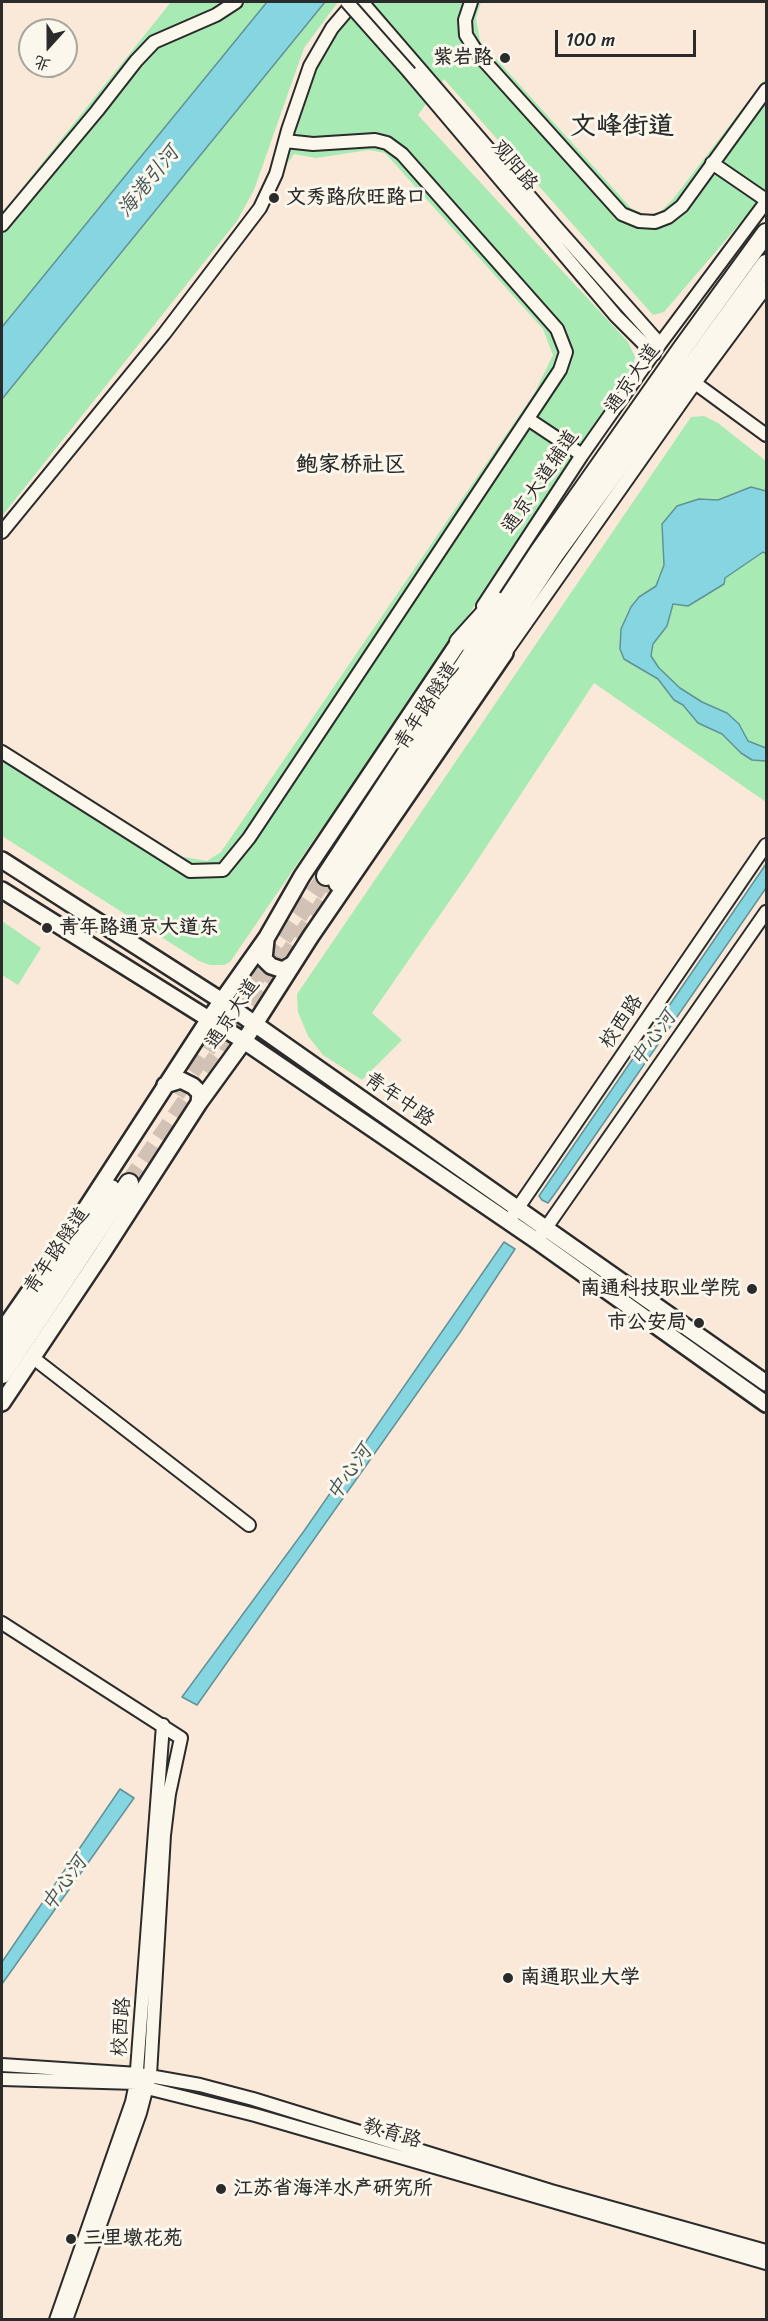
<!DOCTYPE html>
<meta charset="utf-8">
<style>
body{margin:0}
#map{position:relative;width:768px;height:2321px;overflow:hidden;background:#fae8d8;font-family:Sriracha,"LXGW WenKai TC",sans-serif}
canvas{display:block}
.frame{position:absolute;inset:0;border:3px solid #2b2b2b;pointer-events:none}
.north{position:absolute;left:18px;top:18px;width:60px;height:60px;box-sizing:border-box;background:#fbf7ec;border:2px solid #a8a59f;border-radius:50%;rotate:201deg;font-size:16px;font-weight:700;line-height:24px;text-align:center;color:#2b2b2b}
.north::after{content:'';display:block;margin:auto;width:21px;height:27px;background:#2b2b2b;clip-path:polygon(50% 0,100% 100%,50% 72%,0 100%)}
.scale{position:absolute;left:555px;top:30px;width:141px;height:27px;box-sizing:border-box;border:3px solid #2b2b2b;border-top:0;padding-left:8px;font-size:18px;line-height:21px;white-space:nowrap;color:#2b2b2b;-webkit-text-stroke:4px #fbf7ec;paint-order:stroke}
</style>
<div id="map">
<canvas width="768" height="2321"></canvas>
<div class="frame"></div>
<div class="north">北</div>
<div class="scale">100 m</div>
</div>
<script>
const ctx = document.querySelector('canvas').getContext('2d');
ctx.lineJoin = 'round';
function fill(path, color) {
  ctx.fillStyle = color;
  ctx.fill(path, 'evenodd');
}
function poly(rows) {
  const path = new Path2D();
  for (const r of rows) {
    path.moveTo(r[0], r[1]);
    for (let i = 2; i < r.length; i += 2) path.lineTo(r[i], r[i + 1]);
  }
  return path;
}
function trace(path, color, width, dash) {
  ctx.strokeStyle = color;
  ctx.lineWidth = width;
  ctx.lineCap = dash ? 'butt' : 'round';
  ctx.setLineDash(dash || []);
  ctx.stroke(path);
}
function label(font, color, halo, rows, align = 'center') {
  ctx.font = font + ' Sriracha,"LXGW WenKai TC",sans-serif';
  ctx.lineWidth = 6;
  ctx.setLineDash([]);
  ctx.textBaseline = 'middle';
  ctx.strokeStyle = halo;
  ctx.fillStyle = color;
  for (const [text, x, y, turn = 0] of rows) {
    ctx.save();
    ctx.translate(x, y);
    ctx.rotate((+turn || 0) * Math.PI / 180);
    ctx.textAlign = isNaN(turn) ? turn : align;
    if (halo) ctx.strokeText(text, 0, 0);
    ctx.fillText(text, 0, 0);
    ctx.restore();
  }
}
const green = poly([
 [171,2,267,2,2,327,2,213],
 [325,2,338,2,304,48,254,190,237,221,2,516,2,399],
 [361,2,481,2,476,18,480,41,631,208,646,215,660,212,673,199,766,78,766,193,664,312,653,315,444,79,418,115,628,342,635,357,632,371,487,586,411,706,317,835,230,962,224,965,210,965,199,961,2,836,2,746,178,856,207,861,221,852,535,392,553,355,543,329,385,153,369,150,316,158,294,154,288,163,298,118,317,64,330,41],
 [704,416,718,423,766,461,766,802,594,683,469,873,372,1013,402,1040,362,1080,323,1055,308,1036,298,1012,297,994,691,417],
 [2,921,41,948,18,985,2,975]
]);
const water = poly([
 [267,2,325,2,2,399,2,327,267,2],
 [751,487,766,491,766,554,763,552,725,578,724,584,688,606,673,604,667,626,653,644,651,656,659,668,680,688,702,702,727,713,739,724,748,741,766,748,766,761,752,760,741,753,722,734,698,723,683,705,674,700,658,679,624,659,620,649,621,629,631,607,639,597,656,586,664,565,662,524,677,506,699,499,718,500,751,487],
 [766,864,766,888,556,1192,548,1203,542,1200,539,1196,766,864],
 [504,1242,515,1249,461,1331,197,1705,182,1697,304,1531,504,1242],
 [120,1789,134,1798,2,1984,2,1962,120,1789]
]);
const highwayTunnel = poly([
 [176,1094,326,876],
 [129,1183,338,883]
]);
const minor = poly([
 [362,2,556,227,660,344],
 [471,2,465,20,466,35,478,54,622,214,639,221,655,222,668,217,682,206,766,90],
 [410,73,616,316,654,354],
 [712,163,766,200],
 [2,225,97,111,136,61,154,42,216,15,236,2],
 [695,383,766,435],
 [528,419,582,455],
 [2,532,164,334,260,208,276,174,288,130,310,66,332,28,354,2],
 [483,606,582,455,660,344,766,202],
 [505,653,695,383,766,287],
 [2,752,190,871,223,870,249,838,560,370,566,352,557,329,402,154,387,143,375,140,313,144,285,141],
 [513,1215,766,845],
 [541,1235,766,912],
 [32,1357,249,1525],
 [2,1623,181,1738,169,1794,164,1835,150,2075,140,2113,66,2320],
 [2,2065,138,2074,200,2085,253,2099,551,2191,766,2251],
 [2,2079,136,2083,147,2088,255,2115,766,2263],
 [56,2320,132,2102,136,2083,163,1725]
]);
const major = poly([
 [2,860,222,1001,766,1383],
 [2,890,244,1041,537,1241,766,1404],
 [266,940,264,959,271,966,283,970,293,964],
 [165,1085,181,1080,193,1086,200,1093,199,1103],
 [2,1331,70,1233,209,1019,267,937,302,876,459,642],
 [2,1403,101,1255,199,1103,244,1041,311,936,505,653]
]);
const highway = poly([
 [459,642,496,601],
 [326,876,539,552,681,350,766,233],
 [338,883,554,555,766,264],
 [2,1348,111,1189],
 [2,1374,129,1183]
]);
const minorBridge = poly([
 [347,2,410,73]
]);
const markers = [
 [505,58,6,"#2b2b2b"],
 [274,198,6,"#2b2b2b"],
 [47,928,6,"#2b2b2b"],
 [752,1289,6,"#2b2b2b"],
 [699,1323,6,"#2b2b2b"],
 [508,1978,6,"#2b2b2b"],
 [221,2189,6,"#2b2b2b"],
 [71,2239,6,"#2b2b2b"]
];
const poiNames = [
 ["紫岩路",493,58,"right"],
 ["文秀路欣旺路口",286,198],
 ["青年路通京大道东",59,928],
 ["南通科技职业学院",740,1289,"right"],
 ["市公安局",687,1323,"right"],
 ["南通职业大学",520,1978],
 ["江苏省海洋水产研究所",233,2189],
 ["三里墩花苑",83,2239]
];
const streetNames = [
 ["观阳路",514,166,50],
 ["通京大道",633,379,-55],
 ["通京大道辅道",541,482,-56],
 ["青年路隧道",427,706,-57],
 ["通京大道",233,1014,-56],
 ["校西路",622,1022,-56],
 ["青年中路",399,1100,35],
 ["青年路隧道",57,1251,-56],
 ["校西路",122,2027,-86],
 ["教育路",392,2134,16]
];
const waterNames = [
 ["海港引河",149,182,-51],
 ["中心河",654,1039,-55],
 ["中心河",350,1473,-55],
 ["中心河",65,1884,-55]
];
const quarterNames = [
 ["鲍家桥社区",351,465]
];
const districtNames = [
 ["文峰街道",622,127]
];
fill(green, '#a8eab4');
fill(water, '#85d6e0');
trace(water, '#619298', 1.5);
trace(highwayTunnel, '#d1c2b5', 18, [18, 9]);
trace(minor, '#2b2b2b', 16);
trace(major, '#2b2b2b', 20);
trace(highway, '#2b2b2b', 22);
trace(minor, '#fbf7ec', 12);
trace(major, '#fbf7ec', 15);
trace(highway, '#fbf7ec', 18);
trace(minorBridge, '#2b2b2b', 16, []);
trace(minorBridge, '#fbf7ec', 12);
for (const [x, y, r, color] of markers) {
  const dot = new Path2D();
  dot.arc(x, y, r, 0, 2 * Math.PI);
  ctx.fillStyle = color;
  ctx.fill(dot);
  trace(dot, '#fbf7ec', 2);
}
label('bold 20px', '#2b2b2b', '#fbf7ec', poiNames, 'left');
label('20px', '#2b2b2b', '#fbf7ec', streetNames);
label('italic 21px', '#425658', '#fbf7ec', waterNames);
label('bold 22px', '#2b2b2b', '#fbf7ec', quarterNames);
label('bold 26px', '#2b2b2b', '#fbf7ec', districtNames);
</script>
